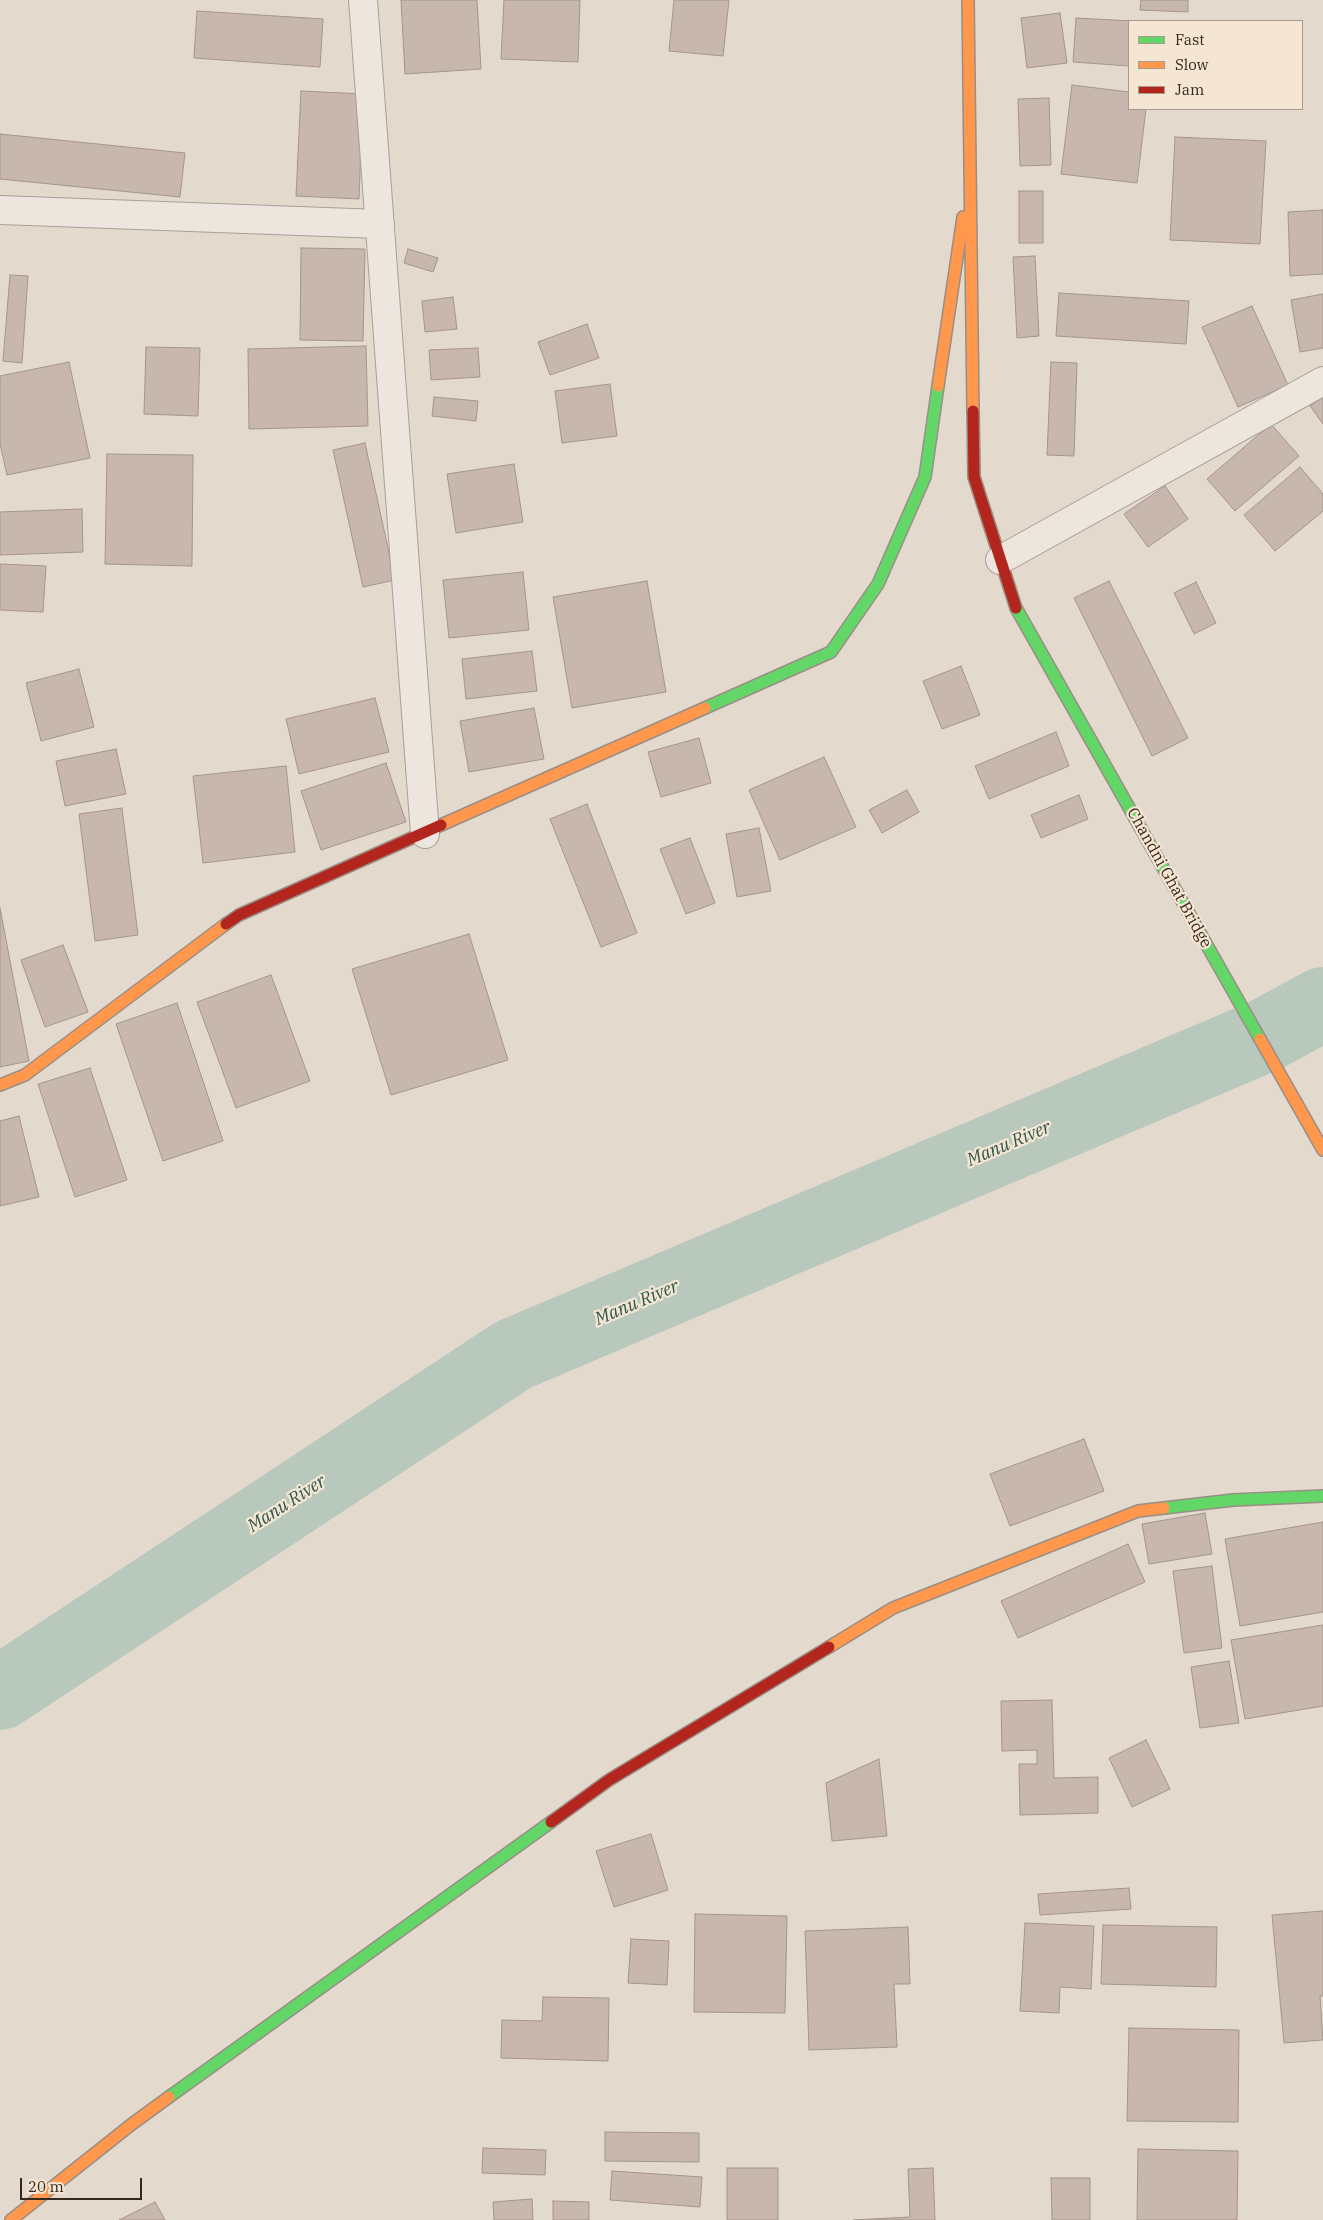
<!DOCTYPE html>
<style>
body{margin:0}
#map{position:relative;width:1323px;height:2220px;overflow:hidden;background:#e4d9cd;font-family:"IBM Plex Serif",serif}
canvas{display:block}
.legend{position:absolute;left:1128px;top:20px;width:175px;height:90px;box-sizing:border-box;background:#f5e6d3;border:1px solid #a99a8b;margin:0;padding:6px 9px;list-style:none;font-size:15px;color:#37271e}
.legend li{display:flex;align-items:center;gap:10px;height:25px}
.legend b{width:25px;border:1px solid #a99a8b}
.scale{position:absolute;left:20px;top:2178px;width:122px;height:22px;box-sizing:border-box;border:2px solid #37271e;border-top:0;padding-left:6px;font-size:15px;line-height:18px;white-space:nowrap;color:#37271e;-webkit-text-stroke:4px #f5e6d3;paint-order:stroke}
</style>
<div id="map">
<canvas width="1323" height="2220"></canvas>
<ul class="legend">
<li><b style="height:6px;background:#63d668"></b>Fast</li>
<li><b style="height:6px;background:#ff974d"></b>Slow</li>
<li><b style="height:6px;background:#b3261e"></b>Jam</li>
</ul>
<div class="scale">20 m</div>
</div>
<script>
const ctx = document.querySelector('canvas').getContext('2d');
ctx.lineJoin = 'round';
function poly(rows) {
  const path = new Path2D();
  for (const r of rows) {
    path.moveTo(r[0], r[1]);
    for (let i = 2; i < r.length; i += 2) path.lineTo(r[i], r[i + 1]);
  }
  return path;
}
function trace(path, color, width, dash) {
  ctx.strokeStyle = color;
  ctx.lineWidth = width;
  ctx.lineCap = dash ? 'butt' : 'round';
  ctx.setLineDash(dash || []);
  ctx.stroke(path);
}
function fill(path, color) {
  ctx.fillStyle = color;
  ctx.fill(path, 'evenodd');
}
function label(font, color, halo, rows, align = 'center') {
  ctx.font = font + ' "IBM Plex Serif",serif';
  ctx.lineWidth = 4.5;
  ctx.setLineDash([]);
  ctx.textBaseline = 'middle';
  ctx.strokeStyle = halo;
  ctx.fillStyle = color;
  for (const [text, x, y, turn = 0] of rows) {
    ctx.save();
    ctx.translate(x, y);
    ctx.rotate((+turn || 0) * Math.PI / 180);
    ctx.textAlign = isNaN(turn) ? turn : align;
    if (halo) ctx.strokeText(text, 0, 0);
    ctx.fillText(text, 0, 0);
    ctx.restore();
  }
}
const river = poly([
 [0,1693,513,1355,1266,1035,1323,1004]
]);
const building = poly([
 [401,0,477,0,481,69,405,74,401,0],
 [504,0,580,0,578,62,501,59,504,0],
 [674,0,729,0,723,56,669,51,674,0],
 [1141,0,1188,0,1188,12,1140,10,1141,0],
 [197,11,323,19,320,67,194,58,197,11],
 [1060,13,1067,63,1027,68,1021,18,1060,13],
 [1076,18,1133,21,1129,21,1129,66,1073,62,1076,18],
 [1072,85,1129,92,1129,109,1146,109,1137,183,1061,174,1072,85],
 [301,91,363,94,359,199,296,196,301,91],
 [1049,98,1051,165,1020,166,1018,99,1049,98],
 [0,134,185,153,180,197,0,179,0,134],
 [1175,137,1266,141,1260,244,1170,240,1175,137],
 [1019,191,1043,191,1043,243,1019,243,1019,191],
 [1323,210,1323,274,1290,276,1288,212,1323,210],
 [301,248,365,249,363,341,300,340,301,248],
 [408,249,438,258,433,272,404,263,408,249],
 [1035,256,1039,336,1017,338,1013,257,1035,256],
 [10,275,28,276,22,363,3,361,10,275],
 [1059,293,1189,301,1186,344,1056,336,1059,293],
 [1323,294,1323,348,1300,352,1291,300,1323,294],
 [453,297,457,329,425,332,422,301,453,297],
 [1252,306,1288,385,1238,407,1202,327,1252,306],
 [587,324,599,358,550,375,538,342,587,324],
 [366,346,368,426,249,429,248,349,366,346],
 [146,347,200,348,198,416,144,414,146,347],
 [478,348,480,377,431,380,429,350,478,348],
 [69,362,90,458,7,475,0,444,0,376,69,362],
 [1051,362,1077,363,1074,456,1047,455,1051,362],
 [610,384,617,436,562,443,555,391,610,384],
 [434,397,478,401,476,421,432,416,434,397],
 [1323,397,1323,424,1310,406,1323,397],
 [1271,424,1299,456,1235,511,1207,479,1271,424],
 [365,443,395,580,363,587,333,450,365,443],
 [107,454,193,455,192,566,105,564,107,454],
 [514,464,523,522,456,533,447,474,514,464],
 [1300,467,1323,494,1323,511,1275,551,1244,515,1300,467],
 [1165,486,1188,519,1148,547,1124,514,1165,486],
 [82,509,83,552,0,555,0,512,82,509],
 [0,564,46,566,43,612,0,610,0,564],
 [523,572,529,630,449,638,443,580,523,572],
 [647,581,666,692,572,708,553,597,647,581],
 [1109,581,1188,738,1152,756,1074,598,1109,581],
 [1196,582,1216,623,1194,634,1174,593,1196,582],
 [532,651,537,691,466,699,462,659,532,651],
 [961,666,980,715,942,729,923,681,961,666],
 [79,669,94,727,41,741,26,683,79,669],
 [375,698,389,752,299,774,286,719,375,698],
 [534,708,544,759,469,772,460,721,534,708],
 [1056,732,1069,766,989,799,975,766,1056,732],
 [699,738,711,783,661,797,648,752,699,738],
 [116,749,126,794,65,806,56,761,116,749],
 [824,757,856,827,780,860,749,790,824,757],
 [386,763,406,822,321,850,301,791,386,763],
 [286,766,295,852,203,863,193,776,286,766],
 [907,790,919,812,882,833,869,810,907,790],
 [1079,795,1088,819,1041,838,1031,815,1079,795],
 [587,804,637,933,601,947,550,819,587,804],
 [122,808,138,935,95,941,79,814,122,808],
 [759,828,771,891,737,897,726,834,759,828],
 [690,838,715,903,686,914,660,849,690,838],
 [0,908,29,1061,0,1067,0,908],
 [469,934,508,1060,391,1095,352,969,469,934],
 [63,945,88,1012,45,1027,21,960,63,945],
 [271,975,310,1081,236,1108,197,1002,271,975],
 [177,1003,223,1141,163,1161,116,1024,177,1003],
 [90,1068,127,1180,75,1197,38,1084,90,1068],
 [19,1116,39,1197,0,1206,0,1121,19,1116],
 [1084,1439,1104,1491,1010,1526,990,1474,1084,1439],
 [1205,1513,1212,1554,1149,1564,1142,1524,1205,1513],
 [1323,1522,1323,1612,1240,1626,1225,1539,1323,1522],
 [1128,1544,1145,1582,1018,1638,1001,1601,1128,1544],
 [1212,1566,1222,1648,1184,1653,1173,1571,1212,1566],
 [1323,1625,1323,1706,1245,1719,1231,1640,1323,1625],
 [1229,1661,1239,1723,1200,1728,1191,1667,1229,1661],
 [1052,1700,1054,1778,1098,1777,1098,1813,1020,1815,1019,1764,1037,1764,1037,1750,1002,1751,1001,1701,1052,1700],
 [1146,1740,1170,1789,1132,1807,1109,1758,1146,1740],
 [879,1759,887,1836,832,1841,826,1783,879,1759],
 [651,1834,668,1890,614,1907,596,1851,651,1834],
 [1129,1888,1131,1909,1040,1915,1038,1894,1129,1888],
 [1323,1911,1323,1996,1320,1996,1323,2040,1284,2043,1272,1915,1323,1911],
 [695,1914,787,1916,785,2013,694,2012,695,1914],
 [1025,1923,1094,1926,1091,1989,1060,1987,1059,2013,1020,2011,1025,1923],
 [1103,1925,1217,1927,1216,1987,1101,1984,1103,1925],
 [908,1927,910,1984,894,1984,897,2047,809,2050,805,1931,908,1927],
 [631,1939,669,1941,667,1985,628,1983,631,1939],
 [543,1997,609,1998,608,2061,501,2058,502,2020,542,2021,543,1997],
 [1129,2028,1239,2030,1238,2122,1127,2121,1129,2028],
 [605,2132,699,2133,699,2162,605,2161,605,2132],
 [483,2148,546,2150,545,2175,482,2173,483,2148],
 [1138,2149,1238,2151,1237,2220,1137,2220,1138,2149],
 [727,2168,778,2168,778,2220,727,2220,727,2168],
 [933,2168,935,2220,853,2220,910,2217,908,2169,933,2168],
 [612,2171,702,2177,700,2207,610,2200,612,2171],
 [1051,2178,1090,2178,1090,2220,1052,2220,1051,2178],
 [532,2199,533,2220,494,2220,493,2202,532,2199],
 [553,2201,589,2202,589,2220,553,2220,553,2201],
 [155,2202,165,2220,119,2220,155,2202]
]);
const street = poly([
 [363,0,425,834],
 [0,210,380,224],
 [1000,560,1323,381]
]);
const fast = poly([
 [1016,608,1260,1039],
 [705,708,831,652,878,584,925,477,938,386],
 [1164,1508,1233,1500,1323,1496],
 [169,2097,551,1822]
]);
const slow = poly([
 [968,0,973,411],
 [938,386,963,217],
 [441,825,705,708],
 [1260,1039,1323,1150],
 [0,1085,25,1075,226,924],
 [829,1647,893,1608,1138,1511,1164,1508],
 [11,2220,132,2124,169,2097]
]);
const jam = poly([
 [973,411,974,477,1016,608],
 [226,924,239,915,441,825],
 [551,1822,609,1780,829,1647]
]);
const streetNames = [
 ["Chandni Ghat Bridge",1169,878,61]
];
const waterNames = [
 ["Manu River",1009,1144,-23],
 ["Manu River",637,1303,-23],
 ["Manu River",287,1504,-33]
];
trace(river, '#b9c8bc', 74);
fill(building, '#c7b7ae');
trace(building, '#a4958c', 1);
trace(street, '#a99f96', 30);
trace(fast, '#998e86', 14);
trace(slow, '#998e86', 14);
trace(jam, '#998e86', 14);
trace(street, '#ece6df', 28);
trace(fast, '#63d668', 11);
trace(slow, '#ff974d', 11);
trace(jam, '#b3261e', 11);
label('16px', '#37271e', '#f5e6d3', streetNames);
label('italic 18px', '#2e574e', '#f5e6d3', waterNames);
</script>
